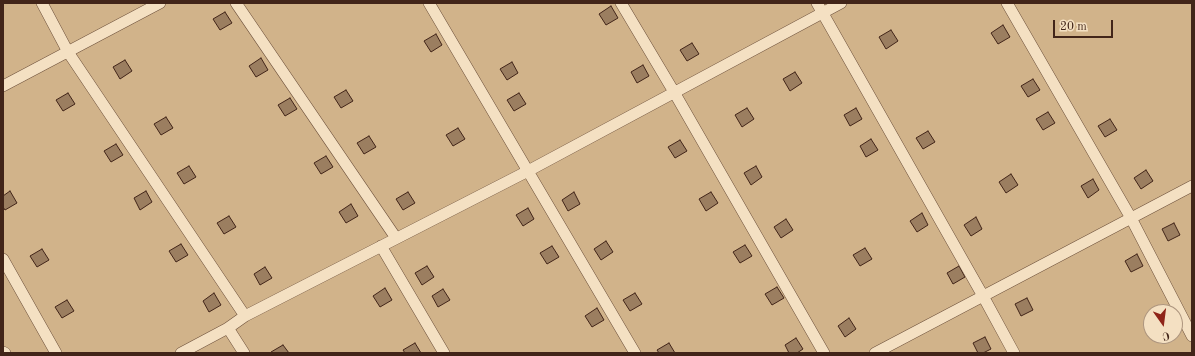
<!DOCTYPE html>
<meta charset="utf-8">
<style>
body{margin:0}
#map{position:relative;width:1195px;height:356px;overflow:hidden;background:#eed0a1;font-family:"Old Standard TT",serif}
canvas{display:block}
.frame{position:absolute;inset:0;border:4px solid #422519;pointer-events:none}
.north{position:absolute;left:1143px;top:304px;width:40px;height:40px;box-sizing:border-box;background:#f4e0c2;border:1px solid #ad957e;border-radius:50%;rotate:166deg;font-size:11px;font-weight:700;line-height:16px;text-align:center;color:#422519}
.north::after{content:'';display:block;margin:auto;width:14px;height:18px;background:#8f2418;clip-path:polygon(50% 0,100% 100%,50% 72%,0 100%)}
.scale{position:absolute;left:1053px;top:20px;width:60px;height:18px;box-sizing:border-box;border:2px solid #422519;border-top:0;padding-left:5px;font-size:12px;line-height:14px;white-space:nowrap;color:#422519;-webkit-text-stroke:3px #f4e0c2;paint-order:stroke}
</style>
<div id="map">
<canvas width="1195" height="356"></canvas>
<div class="frame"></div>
<div class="north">С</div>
<div class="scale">20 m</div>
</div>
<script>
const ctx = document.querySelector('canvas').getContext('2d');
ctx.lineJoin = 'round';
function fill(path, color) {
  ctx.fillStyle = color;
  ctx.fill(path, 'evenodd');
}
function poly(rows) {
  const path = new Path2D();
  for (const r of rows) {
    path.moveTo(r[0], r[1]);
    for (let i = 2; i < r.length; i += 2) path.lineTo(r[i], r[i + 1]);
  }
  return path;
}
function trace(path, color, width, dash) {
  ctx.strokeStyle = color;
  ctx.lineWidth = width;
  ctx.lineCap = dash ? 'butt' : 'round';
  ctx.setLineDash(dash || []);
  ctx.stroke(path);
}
const green = poly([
 [3,3,1192,3,1192,353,3,353],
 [1151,312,1175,312,1175,336,1151,336]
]);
const building = poly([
 [611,6,618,18,606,25,599,14,611,6],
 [225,12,232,23,220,30,213,19,225,12],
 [1003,25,1010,37,998,44,991,33,1003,25],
 [891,30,898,41,886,49,879,37,891,30],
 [436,34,442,45,431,52,424,41,436,34],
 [692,43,699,54,687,61,680,50,692,43],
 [261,58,268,70,256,77,249,66,261,58],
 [125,60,132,71,120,79,113,67,125,60],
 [512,62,518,73,507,80,500,69,512,62],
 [643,65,649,76,637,83,631,72,643,65],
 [795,72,802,83,790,91,783,79,795,72],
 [1033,79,1040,90,1028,97,1021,86,1033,79],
 [346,90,353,101,341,108,334,97,346,90],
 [68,93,75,104,63,111,56,100,68,93],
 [519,93,526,104,514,111,507,100,519,93],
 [290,98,297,109,285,116,278,105,290,98],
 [747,108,754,119,742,127,735,115,747,108],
 [856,108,862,119,850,126,844,115,856,108],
 [1048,112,1055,123,1043,130,1036,119,1048,112],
 [166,117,173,128,161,135,154,124,166,117],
 [1110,119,1117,130,1105,137,1098,126,1110,119],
 [458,128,465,139,453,146,446,135,458,128],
 [928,131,935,142,923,149,916,138,928,131],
 [369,136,376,147,364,154,357,143,369,136],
 [871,139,878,150,866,157,860,146,871,139],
 [680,140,687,151,675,158,668,147,680,140],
 [116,144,123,155,111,162,104,151,116,144],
 [326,156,333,167,321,174,314,163,326,156],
 [189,166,196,177,184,184,177,173,189,166],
 [756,166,762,177,751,185,744,173,756,166],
 [1146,170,1153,181,1141,189,1134,178,1146,170],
 [1011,174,1018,185,1006,193,999,182,1011,174],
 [1093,179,1099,190,1088,198,1081,186,1093,179],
 [10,191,17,203,5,210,3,207,3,196,10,191],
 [146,191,152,202,140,210,134,198,146,191],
 [408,192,415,203,403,210,396,199,408,192],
 [574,192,580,204,568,211,562,200,574,192],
 [711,192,718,203,706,211,699,199,711,192],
 [351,204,358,216,346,223,339,212,351,204],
 [528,208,534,219,523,226,516,215,528,208],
 [922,213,928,225,917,232,910,221,922,213],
 [229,216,236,227,224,234,217,223,229,216],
 [976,217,982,229,971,236,964,225,976,217],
 [786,219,793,230,781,238,774,227,786,219],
 [1174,223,1180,235,1168,241,1162,229,1174,223],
 [606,241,613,252,601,260,594,249,606,241],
 [181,244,188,255,176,262,169,251,181,244],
 [745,245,752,256,740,263,733,252,745,245],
 [552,246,559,257,547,264,540,253,552,246],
 [865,248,872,259,860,266,853,255,865,248],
 [42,249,49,260,37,267,30,256,42,249],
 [1137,254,1143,266,1131,272,1125,261,1137,254],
 [427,266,434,277,422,285,415,273,427,266],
 [959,266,965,277,953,284,947,273,959,266],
 [265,267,272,278,260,285,254,274,265,267],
 [777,287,784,298,772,305,765,294,777,287],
 [385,288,392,300,380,307,373,296,385,288],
 [443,289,450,300,438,307,432,296,443,289],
 [214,293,221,305,209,312,203,301,214,293],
 [635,293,642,304,630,311,623,300,635,293],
 [1027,298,1033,310,1021,316,1015,304,1027,298],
 [67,300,74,311,62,318,55,307,67,300],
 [597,308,604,320,592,327,585,316,597,308],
 [849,318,856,329,845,337,838,326,849,318],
 [985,337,991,349,983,353,978,353,973,343,985,337],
 [796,338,803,349,797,353,789,353,785,345,796,338],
 [415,343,421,353,405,353,403,350,415,343],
 [669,343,675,353,659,353,657,350,669,343],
 [283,345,289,353,272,353,271,352,283,345]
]);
const service = poly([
 [42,3,68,52,245,316],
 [236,3,396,238],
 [429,3,635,353],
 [621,3,674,92,824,353],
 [817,3,983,296,1014,353],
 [1007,3,1131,218,1192,336],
 [3,86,160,3],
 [381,246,444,353],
 [3,259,56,353],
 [228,328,244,353],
 [3,352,5,353],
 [181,353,228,328,245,316,528,171,841,3],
 [875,353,1192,186]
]);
fill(green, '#d1b38a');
fill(building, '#9b7e60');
trace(building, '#422519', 1);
trace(service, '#6d503b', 12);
trace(service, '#f4e0c2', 11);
</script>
